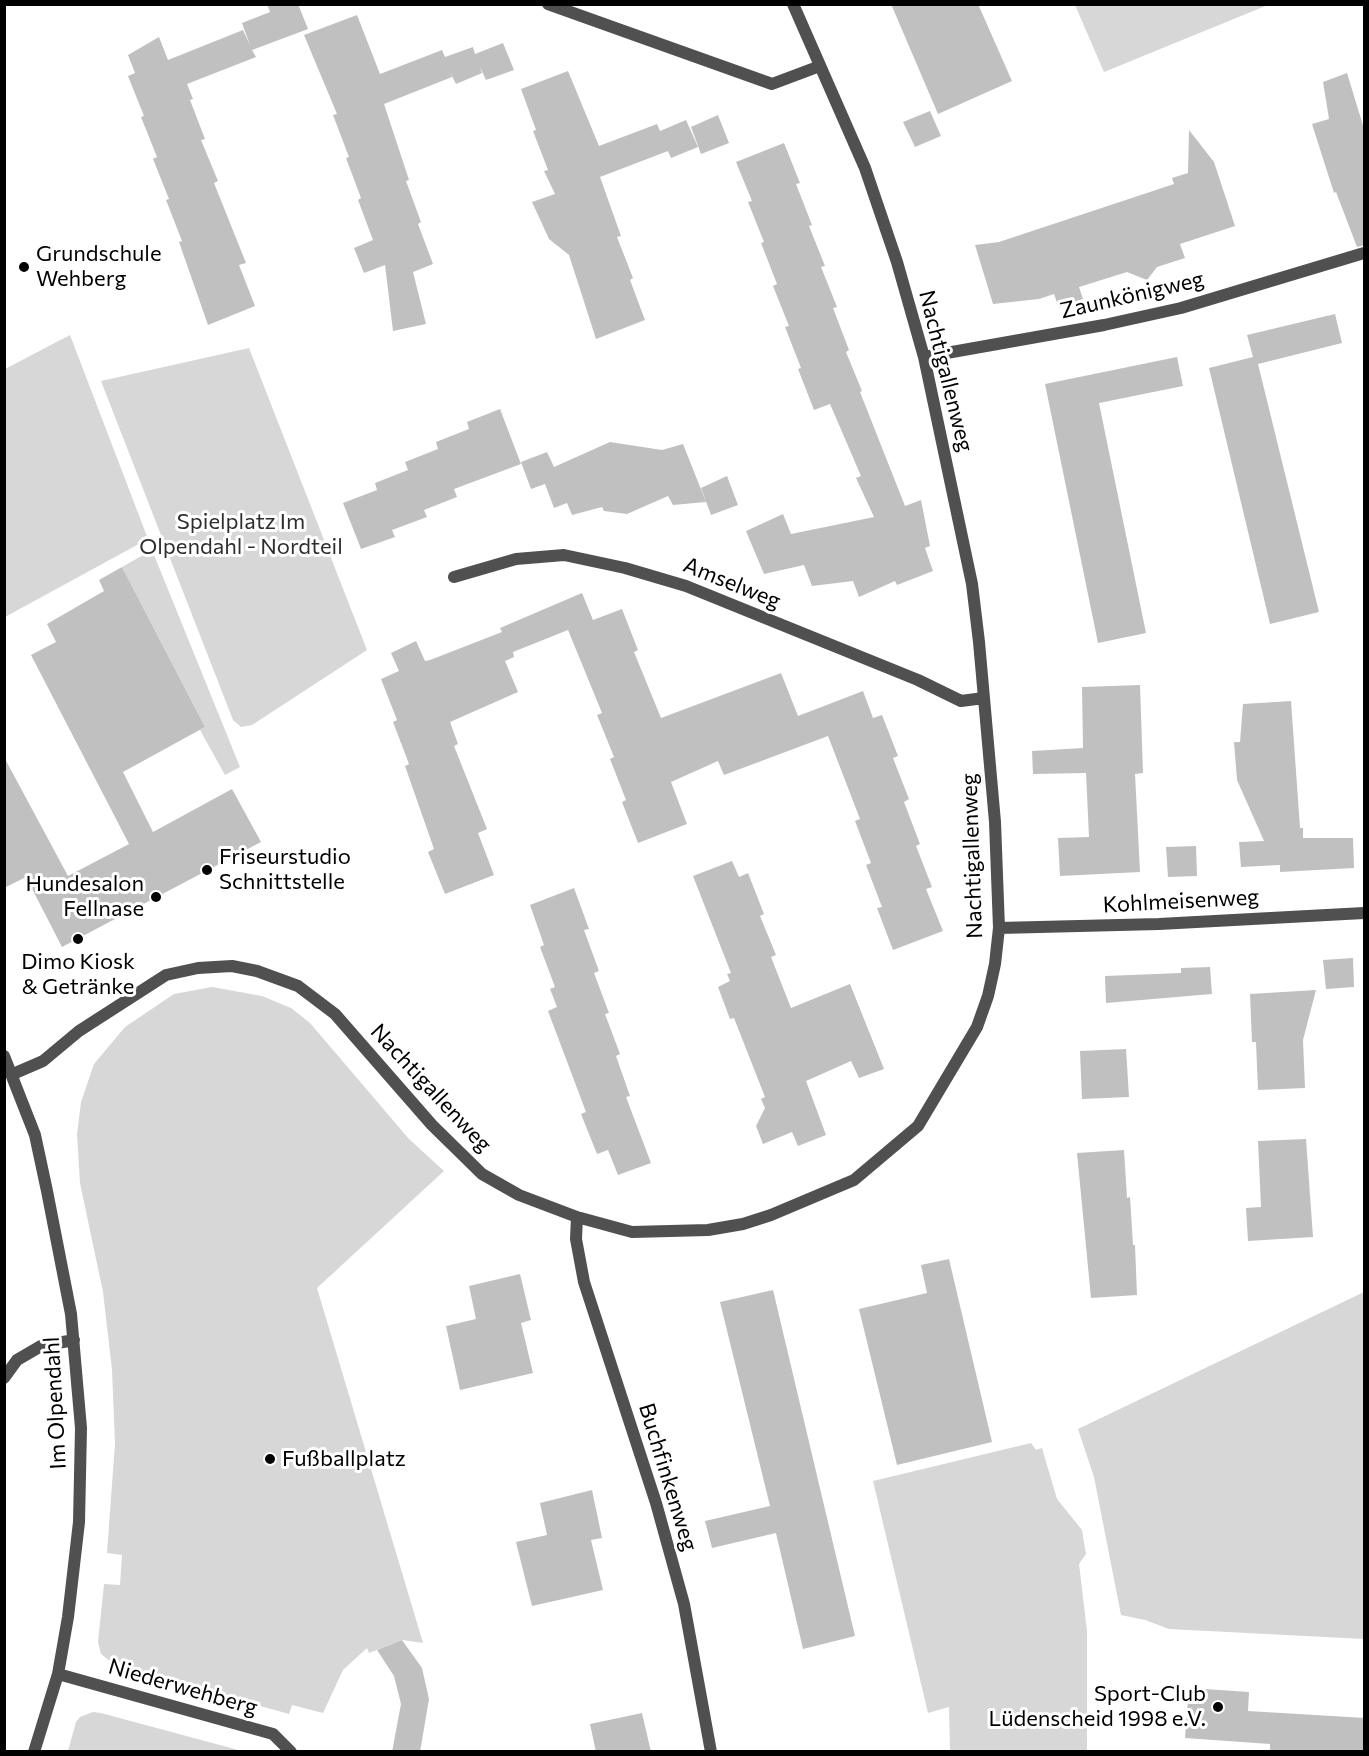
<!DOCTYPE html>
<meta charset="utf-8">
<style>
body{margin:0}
#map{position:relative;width:1369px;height:1756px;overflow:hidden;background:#fff;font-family:Commissioner,sans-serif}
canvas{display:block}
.frame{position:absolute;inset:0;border:6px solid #000;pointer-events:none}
</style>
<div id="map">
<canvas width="1369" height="1756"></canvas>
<div class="frame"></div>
</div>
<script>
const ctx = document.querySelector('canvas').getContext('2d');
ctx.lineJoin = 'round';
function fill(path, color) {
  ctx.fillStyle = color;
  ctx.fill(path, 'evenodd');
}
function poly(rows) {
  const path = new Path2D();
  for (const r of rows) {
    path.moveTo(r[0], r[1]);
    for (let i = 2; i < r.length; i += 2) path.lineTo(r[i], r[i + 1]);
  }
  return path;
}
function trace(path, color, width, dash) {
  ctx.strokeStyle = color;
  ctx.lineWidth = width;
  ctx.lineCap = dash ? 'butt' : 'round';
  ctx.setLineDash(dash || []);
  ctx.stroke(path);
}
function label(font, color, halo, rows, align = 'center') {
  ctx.font = font + ' Commissioner,sans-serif';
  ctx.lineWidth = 6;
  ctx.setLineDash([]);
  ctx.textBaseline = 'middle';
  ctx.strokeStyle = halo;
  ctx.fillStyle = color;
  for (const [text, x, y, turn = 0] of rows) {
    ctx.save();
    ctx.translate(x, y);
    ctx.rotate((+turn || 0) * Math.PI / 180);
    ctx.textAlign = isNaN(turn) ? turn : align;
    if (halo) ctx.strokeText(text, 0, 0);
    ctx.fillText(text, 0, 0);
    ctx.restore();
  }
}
const green = poly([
 [1075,5,1268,5,1104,72],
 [70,335,148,539,5,617,5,369],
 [249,348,367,650,252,725,241,727,233,720,101,381],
 [152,550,240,767,225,775,200,730,205,727,122,567],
 [212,987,262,996,291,1008,310,1023,409,1139,444,1171,317,1288,423,1643,402,1640,369,1653,367,1648,343,1670,323,1713,292,1705,289,1714,116,1666,101,1654,98,1642,104,1584,120,1585,122,1555,107,1553,115,1443,112,1370,103,1292,80,1183,77,1134,81,1102,94,1064,125,1027,174,994],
 [1364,1292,1364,1639,1169,1629,1145,1620,1121,1615,1094,1477,1078,1429],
 [1031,1443,1036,1450,1042,1448,1057,1499,1082,1530,1086,1554,1079,1564,1087,1631,1087,1751,950,1751,949,1707,928,1713,873,1481],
 [93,1712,101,1713,242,1751,68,1751,76,1722,80,1717]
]);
const building = poly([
 [267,4,298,4,308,29,252,50,256,57,187,84,193,99,190,100,205,139,201,140,218,181,214,183,246,263,239,265,255,306,208,325,179,242,182,241,166,200,169,199,153,159,157,157,141,117,144,116,128,76,135,73,128,55,159,37,168,60,243,30,250,45,242,23,270,12],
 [891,4,978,4,1012,81,938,114],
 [357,15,380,74,442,50,445,57,473,47,475,54,503,43,514,70,486,80,480,67,482,73,456,84,450,72,452,77,384,104,409,180,406,181,421,222,418,224,433,264,413,272,426,324,393,331,385,265,364,273,354,248,373,240,358,200,361,198,346,158,349,157,333,115,337,114,304,35],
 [568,71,599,146,657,124,660,131,686,120,698,147,671,158,668,151,600,177,621,236,617,237,633,278,630,280,645,320,596,339,569,255,549,239,532,202,555,194,544,171,548,170,533,131,536,130,521,89],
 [1347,73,1365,132,1365,245,1357,247,1336,192,1334,193,1312,124,1329,119,1323,82],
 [930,111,941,136,915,147,903,122],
 [718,115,729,143,701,154,691,127],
 [1189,130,1214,162,1235,226,1180,244,1185,258,1157,267,1147,280,1127,272,1079,287,1083,299,1059,308,1054,294,1039,299,993,304,975,245,999,242,1174,184,1172,178,1188,173],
 [784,143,800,183,796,184,812,225,809,226,825,266,821,267,837,307,833,308,849,350,846,352,862,391,860,392,905,506,921,500,930,546,925,548,933,571,897,585,895,581,859,597,853,581,812,586,804,565,764,574,746,531,783,514,791,534,874,517,856,478,861,476,830,404,814,410,798,369,801,368,785,327,789,326,773,286,777,284,761,243,764,242,748,202,752,201,736,162],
 [1335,314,1342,343,1258,364,1319,612,1270,624,1209,368,1253,357,1247,335],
 [1177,357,1183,386,1099,403,1146,633,1098,643,1045,384],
 [500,409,521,464,454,489,457,497,424,510,427,517,392,530,395,537,361,549,343,503,377,490,375,483,408,470,405,462,438,449,436,442,469,429,467,422],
 [610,442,662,450,683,444,706,502,673,505,668,496,627,514,604,511,602,507,572,515,567,503,554,508,545,484,531,489,521,462,547,452,554,467],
 [727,476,738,505,711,515,701,488],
 [122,567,205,727,123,772,153,832,232,789,261,842,62,947,26,877,4,888,4,757,68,876,129,844,31,655,56,642,47,624,104,591,99,580],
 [582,593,593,620,622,609,638,650,634,652,661,718,781,673,798,716,863,691,873,718,882,715,898,756,893,758,909,799,904,802,920,844,916,846,932,887,926,889,943,931,893,950,877,908,882,907,866,865,871,863,855,821,860,819,828,736,724,775,718,761,671,782,687,824,638,843,622,802,626,800,610,759,614,757,597,715,602,713,568,630,513,652,514,657,505,661,518,692,450,722,458,744,454,746,487,829,478,833,494,875,445,894,428,852,434,849,405,766,409,764,393,722,397,720,381,679,399,671,391,653,416,641,425,661,430,660,502,632,500,628],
 [1140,685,1143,773,1135,774,1140,872,1060,876,1058,838,1089,837,1086,773,1033,774,1032,751,1083,748,1082,687],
 [1291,701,1300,828,1303,828,1303,838,1353,838,1354,868,1280,872,1280,865,1241,867,1239,842,1264,841,1237,780,1234,742,1240,742,1243,704],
 [1196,846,1197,876,1168,877,1166,847],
 [732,861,739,877,748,873,764,914,760,916,776,955,771,957,791,1008,850,984,884,1069,859,1078,851,1061,806,1081,826,1135,798,1146,792,1132,763,1144,756,1126,765,1108,761,1099,765,1097,734,1018,730,1019,718,987,730,981,727,974,731,973,693,876],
 [574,888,589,929,584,930,599,971,594,973,609,1013,605,1014,620,1054,616,1056,630,1096,626,1097,651,1163,618,1175,608,1150,597,1154,581,1114,586,1112,548,1011,557,1007,550,989,555,987,540,947,544,945,530,905],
 [1353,958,1354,987,1326,989,1323,960],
 [1210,967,1212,994,1106,1003,1105,976,1181,973,1181,968],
 [1316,990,1303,1040,1305,1088,1258,1090,1256,1042,1252,1042,1250,994],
 [1126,1049,1129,1097,1082,1099,1080,1051],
 [1306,1139,1313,1237,1248,1241,1246,1208,1261,1207,1258,1141],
 [1124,1150,1127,1198,1130,1197,1133,1245,1135,1245,1137,1295,1091,1298,1077,1153],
 [949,1259,992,1442,897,1465,859,1309,927,1293,921,1265],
 [520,1274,531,1320,521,1323,533,1373,460,1390,446,1326,476,1319,469,1286],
 [773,1290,855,1636,803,1649,776,1533,712,1548,705,1521,770,1506,720,1302],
 [592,1490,602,1538,591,1540,603,1590,532,1606,516,1542,547,1535,540,1503],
 [402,1640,422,1668,429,1699,420,1752,392,1752,401,1704,394,1676,377,1650],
 [1189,1688,1249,1692,1248,1711,1365,1718,1365,1752,1270,1752,1270,1744,1185,1738],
 [642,1713,651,1752,596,1752,590,1724]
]);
const minor = poly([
 [548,4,772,84,820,66],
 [924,357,1104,325,1181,308,1364,253],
 [454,577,516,559,564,555,625,568,686,586,918,680,961,701,984,698],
 [999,928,1159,924,1364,913],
 [4,1056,35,1135,47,1191,71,1314,81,1428,79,1522,68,1617,58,1674,34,1752],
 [13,1074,43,1061,79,1031,166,975,198,968,232,966,257,971,298,986,335,1014,432,1125,482,1174,519,1195,577,1217,632,1232,708,1230,743,1224,771,1215,854,1180,918,1126,977,1027,988,996,995,964,999,928,995,822,979,642,972,584,924,357,897,262,865,168,793,4],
 [577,1217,576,1239,584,1282,656,1503,684,1604,711,1752],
 [4,1378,17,1360,41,1346,74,1340],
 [58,1674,273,1734,291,1752]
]);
const markers = [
 [24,267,6,"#000"],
 [207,870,6,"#000"],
 [156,897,6,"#000"],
 [78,939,6,"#000"],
 [270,1459,6,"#000"],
 [1218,1707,6,"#000"]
];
const poiNames = [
 ["Grundschule",36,254],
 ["Wehberg",36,279],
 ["Friseurstudio",219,857],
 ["Schnittstelle",219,882],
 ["Hundesalon",144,884,"right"],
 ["Fellnase",144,909,"right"],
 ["Dimo Kiosk",78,962,"center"],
 ["& Getränke",78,987,"center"],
 ["Fußballplatz",282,1459],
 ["Sport-Club",1206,1694,"right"],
 ["Lüdenscheid 1998 e.V.",1206,1719,"right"]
];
const streetNames = [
 ["Zaunkönigweg",1132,295,-13],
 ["Nachtigallenweg",946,371,76],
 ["Amselweg",732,583,22],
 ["Nachtigallenweg",972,856,-92],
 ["Kohlmeisenweg",1181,901,-3],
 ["Nachtigallenweg",431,1088,47],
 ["Im Olpendahl",55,1403,-93],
 ["Buchfinkenweg",668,1477,73],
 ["Niederwehberg",183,1687,16]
];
const parkNames = [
 ["Spielplatz Im",241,522],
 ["Olpendahl - Nordteil",241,547]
];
fill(green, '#d7d7d7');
fill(building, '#c0c0c0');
trace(minor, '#505050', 12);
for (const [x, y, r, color] of markers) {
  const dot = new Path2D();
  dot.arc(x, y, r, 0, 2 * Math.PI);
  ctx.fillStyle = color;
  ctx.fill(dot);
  trace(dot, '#fff', 2);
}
label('22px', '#000', '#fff', poiNames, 'left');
label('22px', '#000', '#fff', streetNames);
label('22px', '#2e2e2e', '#fff', parkNames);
</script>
